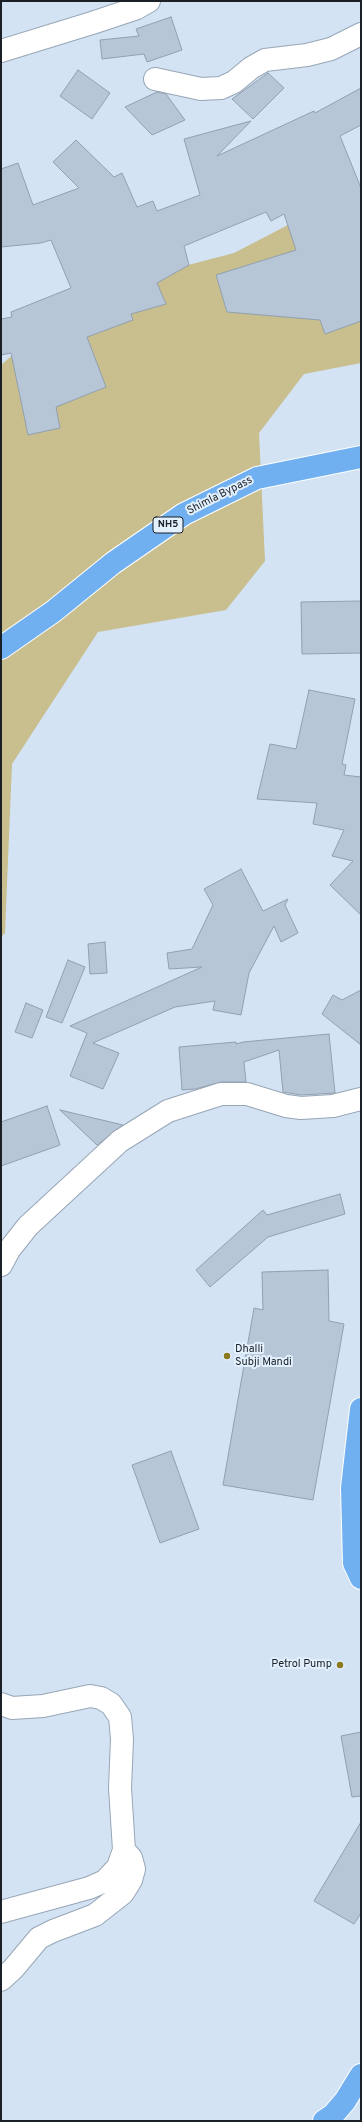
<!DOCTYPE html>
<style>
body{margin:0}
#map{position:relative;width:362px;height:2122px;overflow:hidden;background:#d3e3f4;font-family:Overpass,sans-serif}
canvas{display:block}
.frame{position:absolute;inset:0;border:2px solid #1a2026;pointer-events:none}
</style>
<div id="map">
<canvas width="362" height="2122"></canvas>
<div class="frame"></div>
</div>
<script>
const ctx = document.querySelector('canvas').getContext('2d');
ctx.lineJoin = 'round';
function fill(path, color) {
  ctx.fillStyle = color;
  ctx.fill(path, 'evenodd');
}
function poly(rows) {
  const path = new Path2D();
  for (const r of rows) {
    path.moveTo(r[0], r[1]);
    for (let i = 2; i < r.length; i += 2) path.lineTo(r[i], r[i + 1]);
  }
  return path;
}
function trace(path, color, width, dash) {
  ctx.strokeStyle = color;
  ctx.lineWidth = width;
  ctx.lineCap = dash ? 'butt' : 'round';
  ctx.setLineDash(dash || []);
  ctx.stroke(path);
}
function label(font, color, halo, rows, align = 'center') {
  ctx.font = font + ' Overpass,sans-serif';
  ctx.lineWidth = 4;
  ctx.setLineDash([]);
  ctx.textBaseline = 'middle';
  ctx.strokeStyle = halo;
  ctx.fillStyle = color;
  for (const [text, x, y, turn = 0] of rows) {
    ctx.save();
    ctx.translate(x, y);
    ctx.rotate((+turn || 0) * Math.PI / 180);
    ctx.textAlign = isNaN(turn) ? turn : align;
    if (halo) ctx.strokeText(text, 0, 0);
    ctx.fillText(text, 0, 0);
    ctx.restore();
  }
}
const green = poly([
 [361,187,361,363,304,374,259,433,265,561,226,610,98,632,12,764,5,933,1,937,1,365,85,292,234,253]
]);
const building = poly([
 [171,17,182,50,147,62,144,54,102,59,100,40,139,36,136,29,171,17],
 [78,70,110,93,92,119,60,96,78,70],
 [268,73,284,88,253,119,232,99,268,73],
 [361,88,361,125,340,136,361,188,361,321,325,334,320,320,227,312,216,275,296,250,284,214,271,221,266,212,184,246,189,265,157,283,166,304,131,314,133,320,87,337,106,387,56,407,60,428,28,435,11,353,1,355,1,319,12,317,11,312,71,288,51,240,41,243,1,247,1,169,18,163,33,205,79,188,53,162,76,140,114,177,122,173,137,207,153,201,157,211,200,195,184,139,251,121,217,156,314,111,315,113,361,88],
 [157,92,166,94,185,120,152,135,125,107,157,92],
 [361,601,361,653,302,654,301,602,361,601],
 [309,690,355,699,342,764,346,765,344,775,361,777,361,915,330,885,353,861,332,856,344,830,313,824,317,803,257,799,270,744,296,749,309,690],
 [241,869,263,911,288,899,285,905,298,933,281,942,274,926,249,973,241,1015,213,1010,215,1001,175,1007,93,1043,119,1053,103,1089,70,1076,87,1033,70,1026,202,967,169,969,167,953,192,949,213,905,204,889,241,869],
 [105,942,107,973,90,974,88,944,105,942],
 [68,960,85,967,62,1023,46,1017,68,960],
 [361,990,361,1045,322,1014,333,995,342,1000,361,990],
 [26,1003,43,1010,32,1038,15,1032,26,1003],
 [329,1034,335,1093,301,1095,283,1092,279,1050,244,1062,246,1082,221,1082,195,1089,182,1090,179,1047,236,1042,236,1044,243,1042,329,1034],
 [47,1106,60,1145,1,1166,1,1122,47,1106],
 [60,1110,123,1125,97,1145,60,1110],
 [340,1194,345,1214,268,1237,210,1287,196,1270,263,1210,267,1215,340,1194],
 [328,1270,329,1321,344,1324,313,1500,223,1485,254,1308,263,1310,262,1272,328,1270],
 [171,1451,199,1529,160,1543,132,1465,171,1451],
 [361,1732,361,1796,352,1797,341,1736,361,1732],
 [361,1822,361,1913,354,1924,314,1901,361,1822]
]);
const minor = poly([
 [1,51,92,23,137,8,149,1],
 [155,79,201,89,221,88,234,82,251,68,265,60,307,55,331,49,361,34],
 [1,1265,9,1250,28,1226,120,1141,168,1111,221,1094,247,1094,286,1106,301,1108,333,1106,361,1099],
 [1,1704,12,1708,43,1706,90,1696,101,1698,111,1704,120,1717,122,1739,120,1788,124,1850,118,1867,105,1881,89,1888,1,1912],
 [1,1980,13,1969,39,1938,53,1931,95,1915,123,1893,131,1880,134,1869,131,1858,124,1850]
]);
const highway = poly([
 [1,648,54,611,113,563,184,514,257,478,361,457],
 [361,1409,352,1488,354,1563,361,1578],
 [324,2121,333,2115,345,2101,361,2075]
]);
const markers = [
 [227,1356,4,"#8b791e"],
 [340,1665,4,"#8b791e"]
];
const shields = [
 [168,525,30]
];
const shieldNames = [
 ["NH5",168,525]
];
const streetNames = [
 ["Shimla Bypass",220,496,-27]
];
const poiNames = [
 ["Dhalli",235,1350],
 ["Subji Mandi",235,1363],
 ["Petrol Pump",332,1665,"right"]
];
fill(green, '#c8be8e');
fill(building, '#b6c6d6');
trace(building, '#91a0b0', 1);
trace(minor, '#97a6b6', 24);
trace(highway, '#fff', 24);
trace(minor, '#fff', 22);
trace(highway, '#70b0f0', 22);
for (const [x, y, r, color] of markers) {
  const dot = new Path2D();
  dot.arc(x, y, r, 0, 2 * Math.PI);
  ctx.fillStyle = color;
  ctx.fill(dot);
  trace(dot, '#e3f0fe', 1.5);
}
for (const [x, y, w] of shields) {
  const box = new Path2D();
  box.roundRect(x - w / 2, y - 8, w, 16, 3);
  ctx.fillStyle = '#e3f0fe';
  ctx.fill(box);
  trace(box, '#1a2026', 1);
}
label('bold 10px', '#1a2026', null, shieldNames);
label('11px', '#1a2026', '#e3f0fe', streetNames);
label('11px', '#1a2026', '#e3f0fe', poiNames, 'left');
</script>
